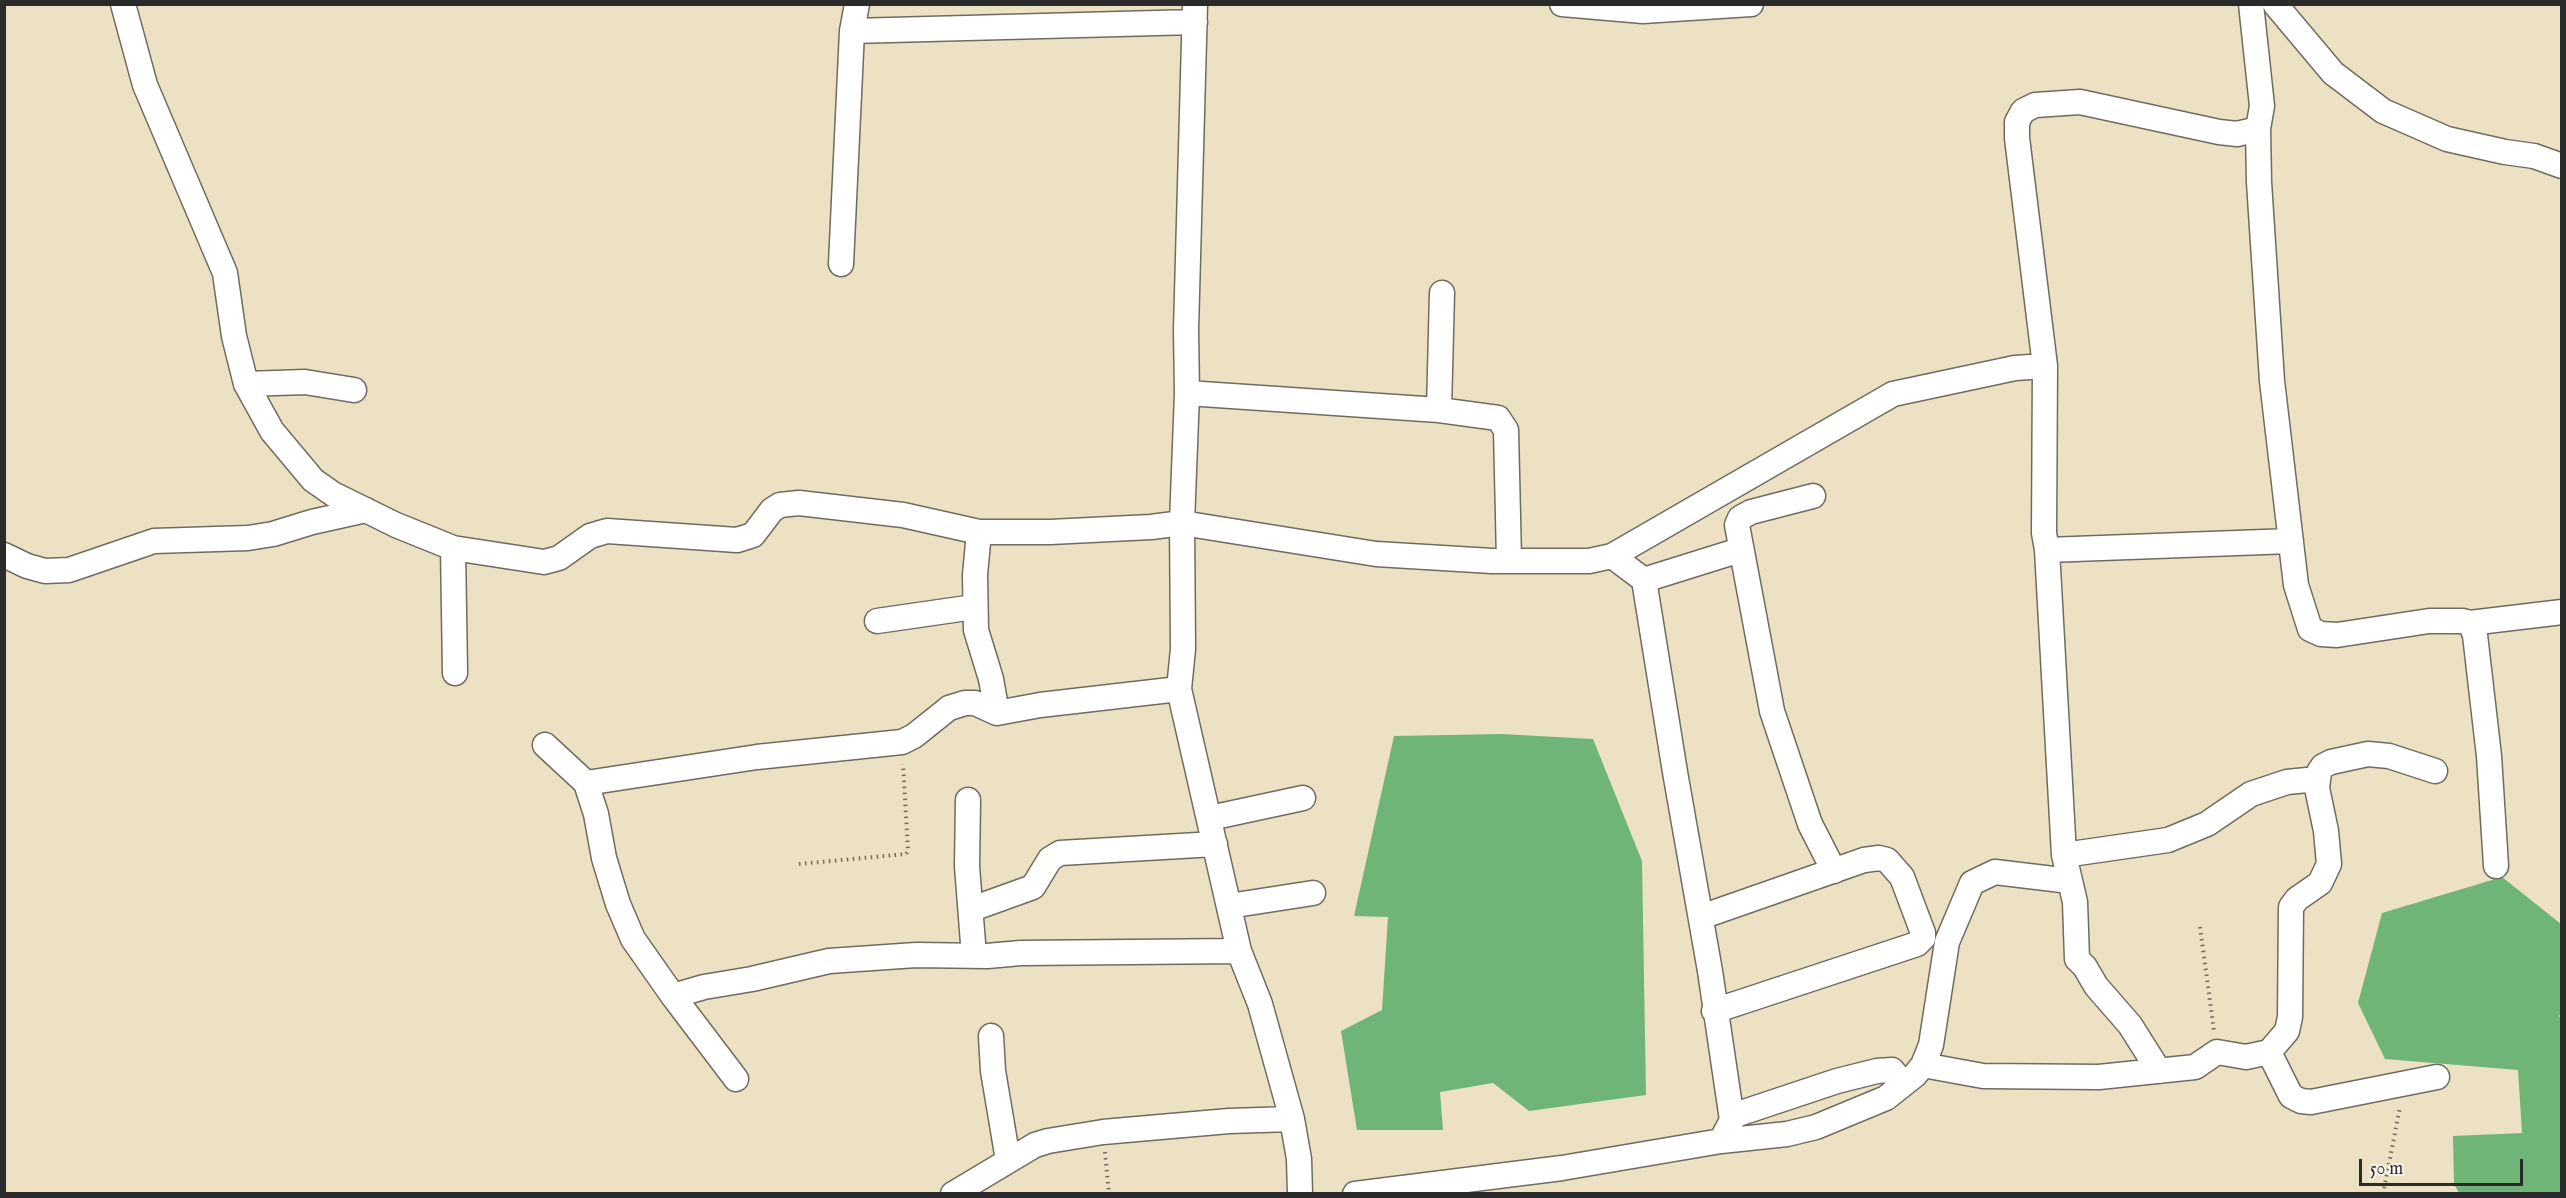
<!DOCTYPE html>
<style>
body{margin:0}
#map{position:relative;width:2566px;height:1198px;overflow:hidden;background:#ece2c3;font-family:"IM FELL English",serif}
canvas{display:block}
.frame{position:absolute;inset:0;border:6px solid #2b2b2b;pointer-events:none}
.scale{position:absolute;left:2359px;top:1159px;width:164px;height:27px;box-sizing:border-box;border:3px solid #2b2b2b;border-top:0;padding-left:8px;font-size:18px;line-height:21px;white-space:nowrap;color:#2b2b2b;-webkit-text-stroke:4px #f7f3e8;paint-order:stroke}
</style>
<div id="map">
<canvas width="2566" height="1198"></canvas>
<div class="frame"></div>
<div class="scale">50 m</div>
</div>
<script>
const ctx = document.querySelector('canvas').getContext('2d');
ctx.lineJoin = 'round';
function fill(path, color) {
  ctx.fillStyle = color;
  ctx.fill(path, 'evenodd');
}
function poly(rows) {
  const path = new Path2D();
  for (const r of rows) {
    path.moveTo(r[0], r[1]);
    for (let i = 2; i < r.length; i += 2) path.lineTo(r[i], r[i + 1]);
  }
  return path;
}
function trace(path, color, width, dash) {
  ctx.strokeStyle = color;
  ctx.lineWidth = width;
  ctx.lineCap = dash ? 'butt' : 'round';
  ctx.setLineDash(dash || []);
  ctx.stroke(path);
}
const forest = poly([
 [1502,734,1593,739,1642,861,1646,1095,1529,1111,1493,1083,1440,1092,1443,1130,1357,1130,1341,1031,1382,1010,1388,917,1354,916,1394,736],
 [2502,877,2561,924,2562,1012,2559,1016,2562,1020,2561,1193,2459,1193,2454,1184,2453,1136,2522,1133,2518,1070,2385,1059,2358,1003,2382,913]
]);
const path = poly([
 [799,864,906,854,908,851,903,764],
 [2200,927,2214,1031],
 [1105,1152,1109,1194],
 [2383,1194,2400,1107]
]);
const minor = poly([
 [123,4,145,85,225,273,234,336,246,384,272,431,313,480,333,494,396,525,453,548,544,562,559,558,590,536,607,531,737,540,753,535,772,510,780,505,799,503,903,515,979,532,1050,532,1151,527,1182,523,1376,554,1492,561,1589,561,1612,556,1893,394,2015,368,2045,366],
 [1195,4,1186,330,1187,393,1182,523,1183,649,1179,689,1239,951,1260,1004,1292,1119,1299,1159,1300,1194],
 [1562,4,1643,11,1751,4],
 [2251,4,2262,106,2258,129,2237,134,2219,132,2080,102,2035,105,2023,111,2017,122,2017,138,2045,366,2044,533,2047,550,2291,541],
 [2275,4,2333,73,2383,111,2447,139,2505,152,2534,156,2562,166],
 [852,31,857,4],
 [2258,129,2259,182,2272,381,2296,585,2310,629,2321,634,2337,635,2429,621,2463,621,2470,623,2562,612],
 [841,264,852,31,1195,22],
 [246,384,305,382,354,390],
 [1187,393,1439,410,1498,418,1506,430,1509,560],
 [1439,410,1442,293],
 [1813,496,1751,512,1740,518,1737,525,1772,711,1810,824,1834,871],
 [979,532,975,575,976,630,991,679,997,713],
 [453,548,455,673],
 [2047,550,2064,855,2075,902,2077,959,2085,967,2096,986,2130,1025,2159,1071],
 [4,555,27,566,45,571,69,570,154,541,248,538,273,534,312,522,366,510],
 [1644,580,1740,550],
 [877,621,974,607],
 [2470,623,2475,635,2489,756,2496,866],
 [545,745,586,783,596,814,604,858,618,904,633,939,673,996],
 [586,783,757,757,902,742,914,736,949,708,965,703,975,703,997,713,1040,705,1179,689],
 [968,800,967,866,974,956],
 [1210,818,1303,798],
 [2064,855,2168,840,2207,824,2251,794,2287,782,2317,779],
 [1229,906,1313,893],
 [972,909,1033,887,1050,859,1060,853,1215,844],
 [1701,917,1864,860,1879,858,1887,860,1902,877,1923,933,1923,938,1917,944,1714,1011],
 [991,1036,993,1071,1008,1160],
 [2269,1052,2287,1031,2290,1017,2291,907,2297,899,2320,883,2329,864,2326,831,2317,788,2319,772,2323,766,2331,762,2368,754,2389,756,2435,771],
 [1923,1065,1983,1076,2099,1077,2195,1067,2217,1052,2246,1057,2269,1052,2291,1096,2301,1101,2311,1102,2437,1077],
 [736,1079,673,996,704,987,752,979,829,961,916,955,987,956,1021,953,1239,951],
 [1732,1116,1837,1081,1877,1071,1892,1070,1903,1083],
 [1721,1141,1787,1134,1816,1127,1886,1098,1915,1075,1923,1065,1931,1045,1947,942,1972,883,1995,872,2070,881],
 [953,1194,1035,1145,1048,1141,1103,1132,1229,1121,1292,1119],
 [1355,1194,1562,1168,1721,1141,1732,1120,1710,971,1675,772,1644,580,1612,556]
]);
fill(forest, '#70b578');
trace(minor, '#6f6b60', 27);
trace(path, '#6f6b60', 4, [1.5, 4.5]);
trace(minor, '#fff', 24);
</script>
